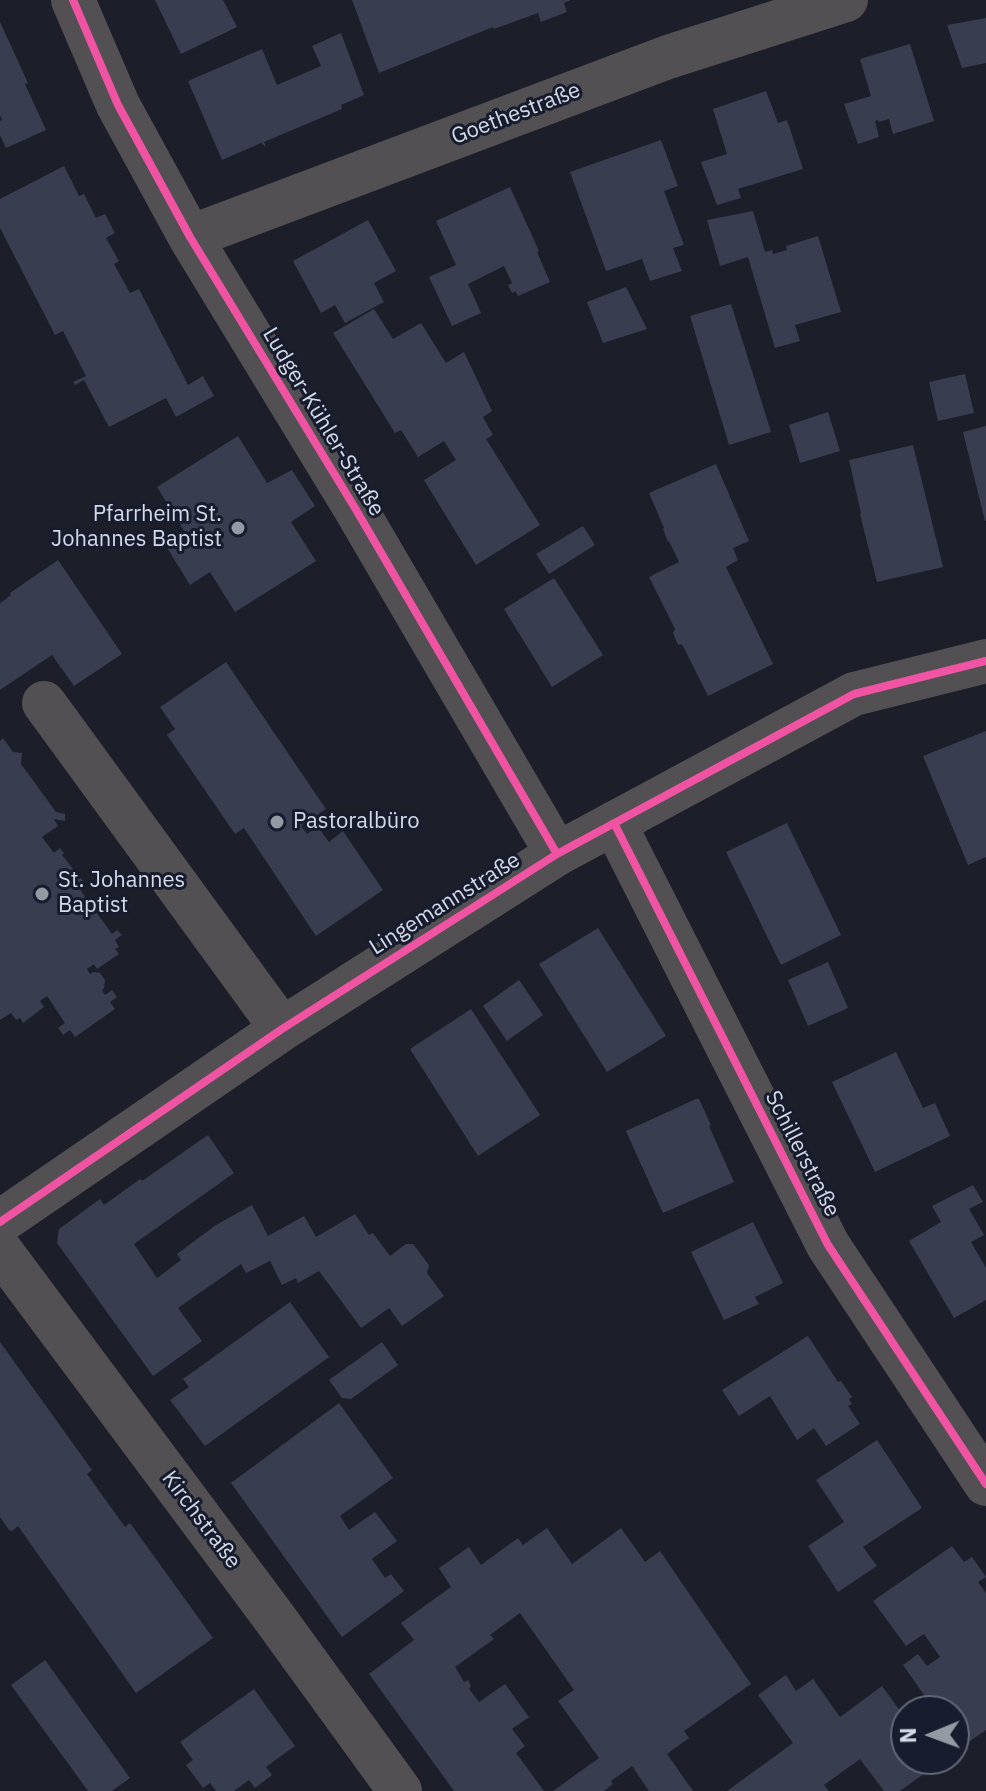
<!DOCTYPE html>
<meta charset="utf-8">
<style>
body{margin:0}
#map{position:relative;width:986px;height:1791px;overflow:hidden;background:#1c1f29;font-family:"IBM Plex Sans",sans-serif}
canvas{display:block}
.north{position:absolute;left:890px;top:1695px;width:80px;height:80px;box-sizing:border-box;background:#171c2e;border:2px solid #636878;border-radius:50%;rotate:269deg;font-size:22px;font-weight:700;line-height:32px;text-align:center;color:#d5dae6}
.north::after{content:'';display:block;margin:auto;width:28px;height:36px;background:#9499a4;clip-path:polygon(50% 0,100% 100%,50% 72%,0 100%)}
</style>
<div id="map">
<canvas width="986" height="1791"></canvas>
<div class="north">N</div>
</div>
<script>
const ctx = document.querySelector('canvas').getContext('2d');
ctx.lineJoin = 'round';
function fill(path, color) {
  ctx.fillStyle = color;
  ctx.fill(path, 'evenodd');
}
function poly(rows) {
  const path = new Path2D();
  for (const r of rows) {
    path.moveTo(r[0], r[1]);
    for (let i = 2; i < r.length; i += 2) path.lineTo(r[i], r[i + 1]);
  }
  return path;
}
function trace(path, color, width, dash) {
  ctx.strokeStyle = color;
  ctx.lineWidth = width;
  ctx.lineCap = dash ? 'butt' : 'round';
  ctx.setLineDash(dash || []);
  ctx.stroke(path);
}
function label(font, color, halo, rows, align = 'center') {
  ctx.font = font + ' "IBM Plex Sans",sans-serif';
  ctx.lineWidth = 6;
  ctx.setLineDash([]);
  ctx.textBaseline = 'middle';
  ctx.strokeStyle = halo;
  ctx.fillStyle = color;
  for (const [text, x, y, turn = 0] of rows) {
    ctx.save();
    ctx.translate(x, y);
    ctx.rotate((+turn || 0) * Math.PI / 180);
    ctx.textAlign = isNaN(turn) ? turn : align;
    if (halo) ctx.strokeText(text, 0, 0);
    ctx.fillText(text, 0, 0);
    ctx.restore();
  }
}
const building = poly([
 [155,0,223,0,237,27,181,54],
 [352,0,571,0,564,3,567,12,541,22,538,13,494,29,493,27,379,73],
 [986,18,986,63,962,68,947,25],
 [0,22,28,83,25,84,46,130,6,148,0,135,0,121,2,120,0,115],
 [341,33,364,95,341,105,342,109,264,142,266,147,261,143,222,160,188,81,262,49,277,85,321,66,312,46],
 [910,44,934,121,893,134,889,119,879,122,878,120,875,121,879,137,858,144,844,104,871,96,860,59],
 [766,91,778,123,787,120,803,169,738,189,741,198,717,205,701,162,727,154,713,109],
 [661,140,678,186,664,191,684,245,673,248,682,271,650,281,642,259,606,271,570,172],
 [64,166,79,196,84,194,96,218,105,214,115,233,106,238,119,261,114,264,130,293,139,289,188,385,203,376,214,396,176,417,166,398,109,427,84,380,75,385,73,382,86,376,63,331,55,335,0,228,0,199],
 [510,187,539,251,537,252,550,282,518,296,515,291,512,293,508,285,512,283,504,266,468,284,481,313,452,326,429,277,456,265,436,221],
 [753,211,765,252,772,250,773,254,787,250,786,246,818,236,841,312,795,325,800,341,775,348,748,257,720,266,707,220],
 [368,220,396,271,374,283,384,302,345,323,335,305,321,313,293,261],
 [626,287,647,329,603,343,587,302],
 [731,304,771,432,729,445,690,316],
 [374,309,393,339,421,323,446,363,464,352,492,411,483,417,493,435,486,439,540,525,476,565,424,480,456,460,444,441,418,457,401,430,395,433,333,333],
 [965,374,974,413,938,421,929,382],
 [828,412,840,451,800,463,789,425],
 [986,426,986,521,985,521,963,432],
 [238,436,267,483,292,470,315,506,291,522,316,561,235,612,210,572,190,585,166,546,186,534,157,487],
 [913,445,943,567,877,582,860,514,861,513,849,460],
 [716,464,749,541,733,548,738,560,726,567,773,664,708,696,683,646,681,644,678,645,673,633,675,629,649,577,679,562,669,541,668,542,663,529,664,528,649,493],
 [583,526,595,545,549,574,536,554],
 [58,560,122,654,74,686,52,655,0,690,0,603,11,595,10,593],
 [554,578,603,655,552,687,504,609],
 [226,662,326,809,301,826,307,834,318,827,329,842,343,831,383,890,316,936,244,828,235,834,167,735,175,729,160,707],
 [986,731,986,857,968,865,923,756],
 [3,738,13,752,22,753,21,764,56,812,65,814,65,821,54,819,58,826,42,837,54,853,60,848,64,853,62,855,83,881,77,885,92,907,98,903,103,908,96,912,112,934,117,930,122,935,115,940,119,947,115,949,119,954,97,969,94,964,87,969,90,974,93,972,100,973,105,980,104,988,102,990,105,995,112,990,117,997,110,1002,115,1009,75,1037,70,1030,63,1035,58,1028,65,1023,47,996,40,1001,44,1007,23,1023,20,1018,16,1020,11,1013,0,1020,0,741],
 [787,823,841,935,781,965,726,852],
 [598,928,666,1036,607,1072,539,964],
 [828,962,848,1008,808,1026,788,980],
 [519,980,543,1015,507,1041,483,1006],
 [471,1009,540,1115,478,1156,410,1049],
 [896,1052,923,1108,935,1103,950,1136,875,1172,832,1082],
 [696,1099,699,1099,711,1125,709,1126,734,1182,663,1213,626,1131],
 [208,1135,234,1173,134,1244,157,1278,181,1260,177,1254,216,1225,252,1205,268,1236,304,1216,316,1237,355,1214,369,1235,373,1233,390,1256,406,1244,413,1244,429,1265,427,1273,444,1296,402,1326,389,1308,361,1328,319,1271,298,1283,296,1278,282,1285,270,1261,246,1273,241,1264,178,1308,202,1341,153,1376,57,1243,59,1229,100,1199,104,1205,140,1179,142,1181],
 [973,1185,983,1202,969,1209,984,1235,971,1242,986,1268,986,1300,954,1318,909,1241,941,1222,932,1206],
 [753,1222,783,1283,755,1297,759,1304,724,1320,691,1252],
 [290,1302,329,1357,205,1446,170,1400,189,1387,183,1379],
 [808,1336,838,1382,841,1381,852,1397,849,1399,852,1404,848,1406,860,1424,826,1446,814,1428,797,1440,770,1396,739,1416,722,1390],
 [0,1342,92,1470,87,1474,125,1527,130,1523,213,1638,136,1693,18,1526,12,1531,9,1530,0,1517],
 [382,1342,398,1365,351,1399,342,1398,329,1380],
 [339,1403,393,1478,340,1516,349,1530,375,1512,397,1541,372,1559,385,1578,391,1574,404,1591,342,1637,231,1483],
 [877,1440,922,1508,863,1547,877,1566,838,1592,808,1546,844,1522,816,1480],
 [547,1528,572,1564,621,1528,645,1562,660,1551,751,1684,684,1731,689,1738,667,1754,693,1791,649,1791,632,1766,611,1781,613,1784,604,1791,553,1791,599,1758,558,1701,574,1690,520,1613,490,1635,494,1639,455,1667,464,1682,468,1680,471,1686,469,1689,479,1702,505,1684,529,1717,512,1729,525,1746,516,1753,544,1791,454,1791,369,1674,414,1640,401,1623,451,1587,439,1568,469,1547,481,1565,518,1538,523,1545],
 [952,1546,964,1562,972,1557,986,1577,978,1582,986,1593,986,1730,954,1752,954,1711,906,1711,906,1759,945,1759,900,1791,884,1791,860,1759,824,1785,829,1791,727,1791,793,1743,758,1695,786,1675,796,1691,813,1679,840,1717,882,1686,901,1712,924,1695,903,1665,918,1654,927,1666,940,1657,924,1634,906,1646,873,1601],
 [45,1660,130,1778,112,1791,88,1791,11,1685],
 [254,1689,295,1746,266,1767,272,1775,255,1788,249,1780,234,1791,216,1791,210,1783,203,1788,186,1765,193,1760,180,1742]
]);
const minor = poly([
 [73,0,118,105,190,237,355,508,557,854],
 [190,237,668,57,846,0],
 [44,703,282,1029],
 [614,823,828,1245,986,1484],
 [0,1222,282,1029,557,854,854,694,986,661],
 [0,1250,273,1616,400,1791]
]);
const cycleway = poly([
 [73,0,118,105,190,237,355,508,557,854],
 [614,823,828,1245,986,1484],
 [0,1222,282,1029,557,854,854,694,986,661]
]);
const markers = [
 [238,528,8,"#9499a4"],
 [277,822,8,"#9499a4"],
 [42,894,8,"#9499a4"]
];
const streetNames = [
 ["Goethestraße",516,114,-21],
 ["Ludger-Kühler-Straße",323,422,59],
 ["Lingemannstraße",445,904,-32],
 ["Schillerstraße",802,1154,63],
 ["Kirchstraße",201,1520,53]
];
const poiNames = [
 ["Pfarrheim St.",222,515,"right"],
 ["Johannes Baptist",222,540,"right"],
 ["Pastoralbüro",293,822],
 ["St. Johannes",58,881],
 ["Baptist",58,906]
];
fill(building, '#393d50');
trace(minor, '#525053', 44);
trace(cycleway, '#f153a3', 8);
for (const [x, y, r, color] of markers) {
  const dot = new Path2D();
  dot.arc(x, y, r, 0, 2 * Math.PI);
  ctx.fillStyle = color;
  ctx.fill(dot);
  trace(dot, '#171c2e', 3);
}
label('22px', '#d5dae6', '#171c2e', streetNames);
label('22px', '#d5dae6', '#171c2e', poiNames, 'left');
</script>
